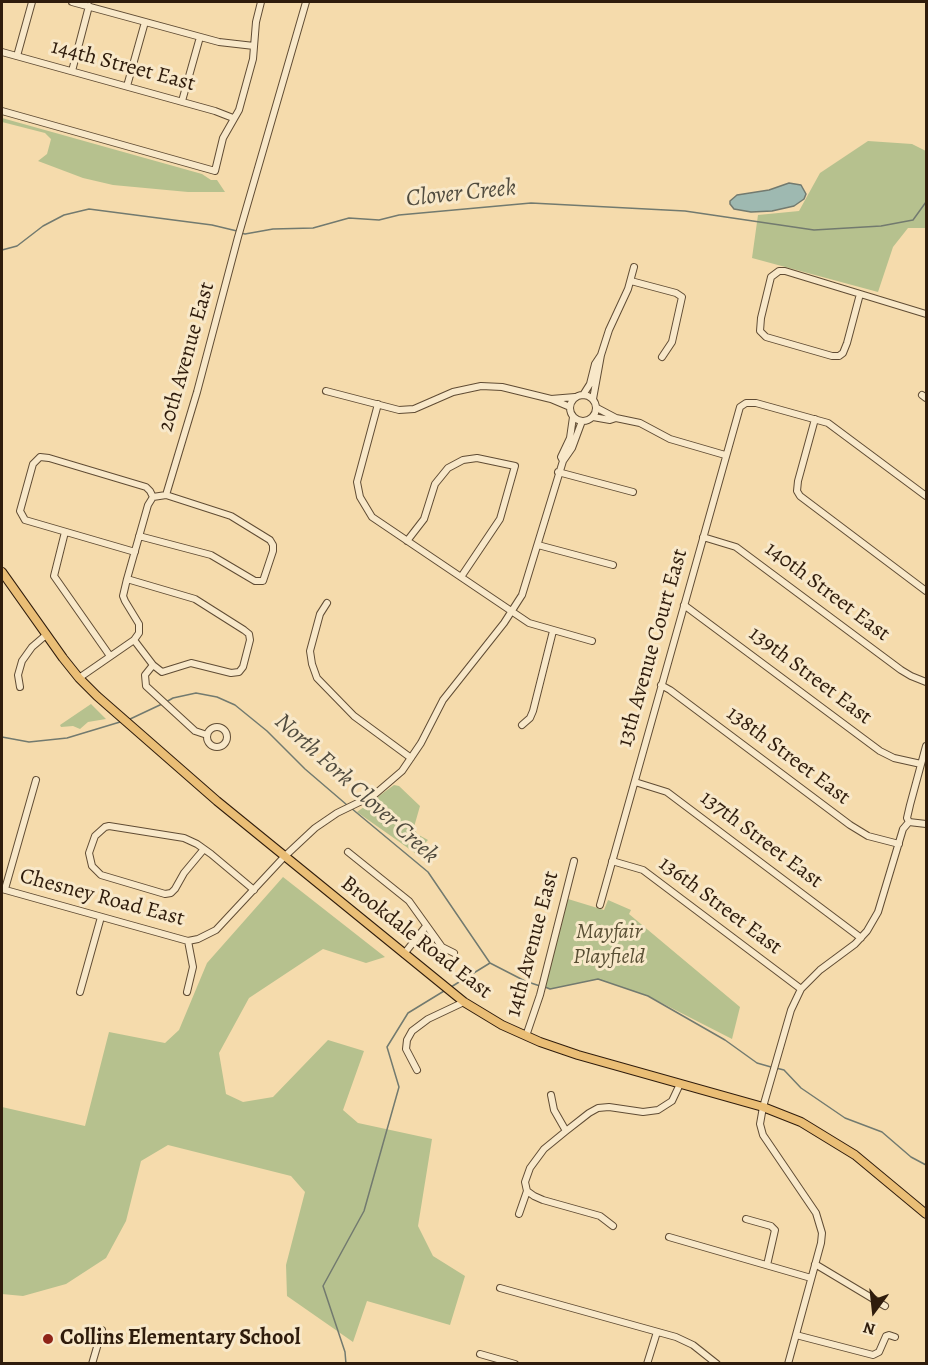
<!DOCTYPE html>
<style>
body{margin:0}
#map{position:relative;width:928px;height:1365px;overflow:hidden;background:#f5dbac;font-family:Alegreya,serif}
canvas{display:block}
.frame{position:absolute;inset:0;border:3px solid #2f1c0c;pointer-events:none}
.north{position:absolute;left:844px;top:1281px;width:60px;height:60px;-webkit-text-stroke:4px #f8e8c9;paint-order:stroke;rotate:195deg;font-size:16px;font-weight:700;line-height:24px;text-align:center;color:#2f1c0c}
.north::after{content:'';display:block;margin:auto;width:21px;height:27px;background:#2f1c0c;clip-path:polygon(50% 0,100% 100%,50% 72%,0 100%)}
</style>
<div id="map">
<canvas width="928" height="1365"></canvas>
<div class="frame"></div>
<div class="north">N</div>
</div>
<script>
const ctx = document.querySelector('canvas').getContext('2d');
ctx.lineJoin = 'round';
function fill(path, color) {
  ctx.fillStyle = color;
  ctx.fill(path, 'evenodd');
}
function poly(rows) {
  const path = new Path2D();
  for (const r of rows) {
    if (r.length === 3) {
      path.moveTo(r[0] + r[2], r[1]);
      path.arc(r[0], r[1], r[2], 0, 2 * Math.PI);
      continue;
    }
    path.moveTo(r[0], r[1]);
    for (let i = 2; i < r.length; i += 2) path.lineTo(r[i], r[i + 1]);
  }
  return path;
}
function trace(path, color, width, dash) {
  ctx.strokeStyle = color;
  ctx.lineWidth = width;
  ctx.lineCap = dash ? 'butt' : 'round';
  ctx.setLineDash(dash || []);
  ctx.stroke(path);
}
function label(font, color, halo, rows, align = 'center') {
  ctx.font = font + ' Alegreya,serif';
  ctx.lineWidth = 6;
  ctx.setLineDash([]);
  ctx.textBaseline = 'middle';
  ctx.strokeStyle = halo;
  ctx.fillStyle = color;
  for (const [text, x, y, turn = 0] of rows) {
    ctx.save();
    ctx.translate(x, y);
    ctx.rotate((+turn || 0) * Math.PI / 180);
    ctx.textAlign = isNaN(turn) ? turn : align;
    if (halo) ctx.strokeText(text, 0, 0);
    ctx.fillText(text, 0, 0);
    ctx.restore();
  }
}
const green = poly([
 [2,118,202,174,211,180,217,180,225,192,188,192,113,185,83,178,38,161,47,154,50,143,51,139,45,133,2,122],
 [868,141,912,144,926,151,926,228,908,228,893,247,878,292,752,258,758,215,799,211,820,173],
 [91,704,106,719,88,722,80,729,73,726,61,727,60,725],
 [394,785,399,786,420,806,414,827,417,834,428,840,415,853,357,812],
 [283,877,385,957,366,963,323,949,249,998,219,1053,226,1094,243,1102,273,1097,328,1040,364,1051,343,1110,358,1123,432,1139,418,1226,433,1256,465,1276,450,1325,367,1301,353,1342,287,1296,286,1265,305,1192,291,1176,168,1145,141,1161,126,1221,106,1258,66,1284,23,1296,2,1294,2,1107,85,1126,109,1032,165,1043,179,1030,207,963],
 [568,899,604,910,608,900,631,910,629,914,740,1007,732,1039,648,996,598,979,550,989,544,987]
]);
const water = poly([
 [789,183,801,185,806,194,804,199,794,206,772,211,751,212,734,209,730,204,730,201,737,195,769,190,789,183]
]);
const stream = poly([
 [241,233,245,234,273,229,313,228,349,218,379,220,399,215,531,203,685,211,814,230,881,226,913,220,926,202],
 [2,250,17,246,43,226,64,215,89,209,212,225,237,231],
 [166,702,173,698,196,693,217,697,235,705,267,731,305,769,347,805],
 [128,720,162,704],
 [2,737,29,742,67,738,120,722],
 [351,808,428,872,490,963,525,981,540,986],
 [451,987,490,963],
 [545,987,550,989,598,979,648,996,725,1040,757,1063,771,1067],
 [776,1068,784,1070,801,1088,845,1118,882,1132,911,1157,926,1165],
 [346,1364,345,1352,323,1286,364,1211,399,1087,387,1047,408,1013,444,991]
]);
const minor = poly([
 [72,2,219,42,254,46],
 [2,52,215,111,233,118],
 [17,56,32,2],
 [72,71,89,6],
 [127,86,145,22],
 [182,101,200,37],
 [2,111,215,171,223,138,239,110,253,59,256,22,261,2],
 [631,281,676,293,682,297,672,342,662,357],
 [860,294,847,343,843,353,839,356,832,356,766,337,760,331,761,318,771,277,779,271,785,271,926,314],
 [601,355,609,330,628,289,634,267],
 [326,391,399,410,414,409,453,392,481,386,502,387,551,399],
 [583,408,13],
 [583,395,590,384,595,364,601,355,593,399],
 [922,395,926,398],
 [378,404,357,482,360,497,372,517,529,623,592,641],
 [570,407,551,399,575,397],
 [573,417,570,438,561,457,563,461,572,448,582,421],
 [593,417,610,420,616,418,597,408],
 [616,418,640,423,670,439,725,455],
 [815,419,798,481,797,491,800,496,926,591],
 [558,472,633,492],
 [166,495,197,392,238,237,306,2],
 [65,532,54,576,110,656],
 [703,537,736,547,901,670,911,676,926,682],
 [407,541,424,519,435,484,448,468,463,460,477,458,515,466,500,519,461,577],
 [538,545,613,565],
 [135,552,25,520,20,511,33,464,40,457,49,458,146,487,150,491,153,497],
 [127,579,195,599,244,630,249,634,250,640,243,667,239,672,231,673,191,663,162,672,153,665,134,640],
 [327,603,320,614,310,651,312,664,317,678,354,716,411,758],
 [684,605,880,751,894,758,921,764],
 [153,665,145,675,146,686,195,731,207,735],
 [79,678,134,640,139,633,139,624,125,601,123,596,127,579,148,505,153,497,166,495,231,516,270,540,273,545,273,551,263,581,255,581,211,555,139,536],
 [661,685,670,690,850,825,868,836,899,844],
 [20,687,18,675,22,661,32,647,46,635],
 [522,725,530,718,533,711,553,631],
 [217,737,10],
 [635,782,667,792,861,938],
 [909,822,926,824],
 [204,849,184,873,175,889,171,893,165,894,101,875,92,866,89,853,95,836,105,827,109,826,184,838,197,844,211,854,254,890],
 [348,852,409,901,442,947,454,953],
 [612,861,643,870,801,989],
 [2,889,188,941,198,939,216,930,284,857,315,828,337,813,374,795,402,771,421,743,443,700,504,623,522,595,563,461],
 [5,889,36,780],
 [600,905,740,407,746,403,756,403,828,423,926,496],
 [404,954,426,926],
 [80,992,101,917],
 [187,992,193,967,188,941],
 [526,1036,540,995,574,861],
 [417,1070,406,1049,407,1040,412,1031,428,1019,464,1002],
 [551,1095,554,1110,566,1131],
 [527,1191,534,1196,543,1200,600,1216,613,1226],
 [519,1214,527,1191,525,1182,530,1168,544,1149,566,1131,589,1113,598,1108,609,1107,643,1112,658,1110,672,1101,680,1084],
 [746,1219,771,1226,775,1230,767,1265],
 [669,1237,811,1278],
 [815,1264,885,1306],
 [500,1288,676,1337,693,1345,717,1364],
 [796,1335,873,1355,879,1352,886,1336,889,1335,895,1337],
 [480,1354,515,1364],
 [92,1364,102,1330],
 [647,1364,657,1332],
 [788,1364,821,1243,822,1233,816,1213,763,1135,760,1124,763,1107,791,1010,801,989,820,970,855,944,867,931,878,912,903,829,909,822,907,818,910,805,926,746]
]);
const major = poly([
 [2,572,63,658,79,678,97,696,217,801,464,1002,502,1025,540,1042,578,1055,763,1107,801,1122,855,1155,926,1214]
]);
const markers = [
 [48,1339,6,"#8f2418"]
];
const streetNames = [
 ["144th Street East",123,66,15],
 ["20th Avenue East",187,357,-74],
 ["140th Street East",827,592,37],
 ["13th Avenue Court East",653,648,-74],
 ["139th Street East",810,676,37],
 ["138th Street East",788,756,37],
 ["137th Street East",761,840,37],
 ["Chesney Road East",102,898,15],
 ["136th Street East",720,906,37],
 ["Brookdale Road East",416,938,38],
 ["14th Avenue East",533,944,-75]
];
const parkNames = [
 ["Mayfair",609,933],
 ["Playfield",609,958]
];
const poiNames = [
 ["Collins Elementary School",60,1339]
];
const waterNames = [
 ["Clover Creek",461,194,-6],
 ["North Fork Clover Creek",356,789,42]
];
fill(green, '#b6c18e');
fill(water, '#9eb9b1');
trace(water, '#727a6f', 1.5);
trace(stream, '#727a6f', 1.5);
trace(minor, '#604c34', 8);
trace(major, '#2f1c0c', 10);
trace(minor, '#f8e8c9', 6);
trace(major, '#eabe76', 8);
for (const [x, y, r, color] of markers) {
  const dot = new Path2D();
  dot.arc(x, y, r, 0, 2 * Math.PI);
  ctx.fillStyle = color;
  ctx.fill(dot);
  trace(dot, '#f8e8c9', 2);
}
label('22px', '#2f1c0c', '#f8e8c9', streetNames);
label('italic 22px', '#584e33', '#f8e8c9', parkNames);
label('bold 22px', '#2f1c0c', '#f8e8c9', poiNames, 'left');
label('italic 24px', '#504b3e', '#f8e8c9', waterNames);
</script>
